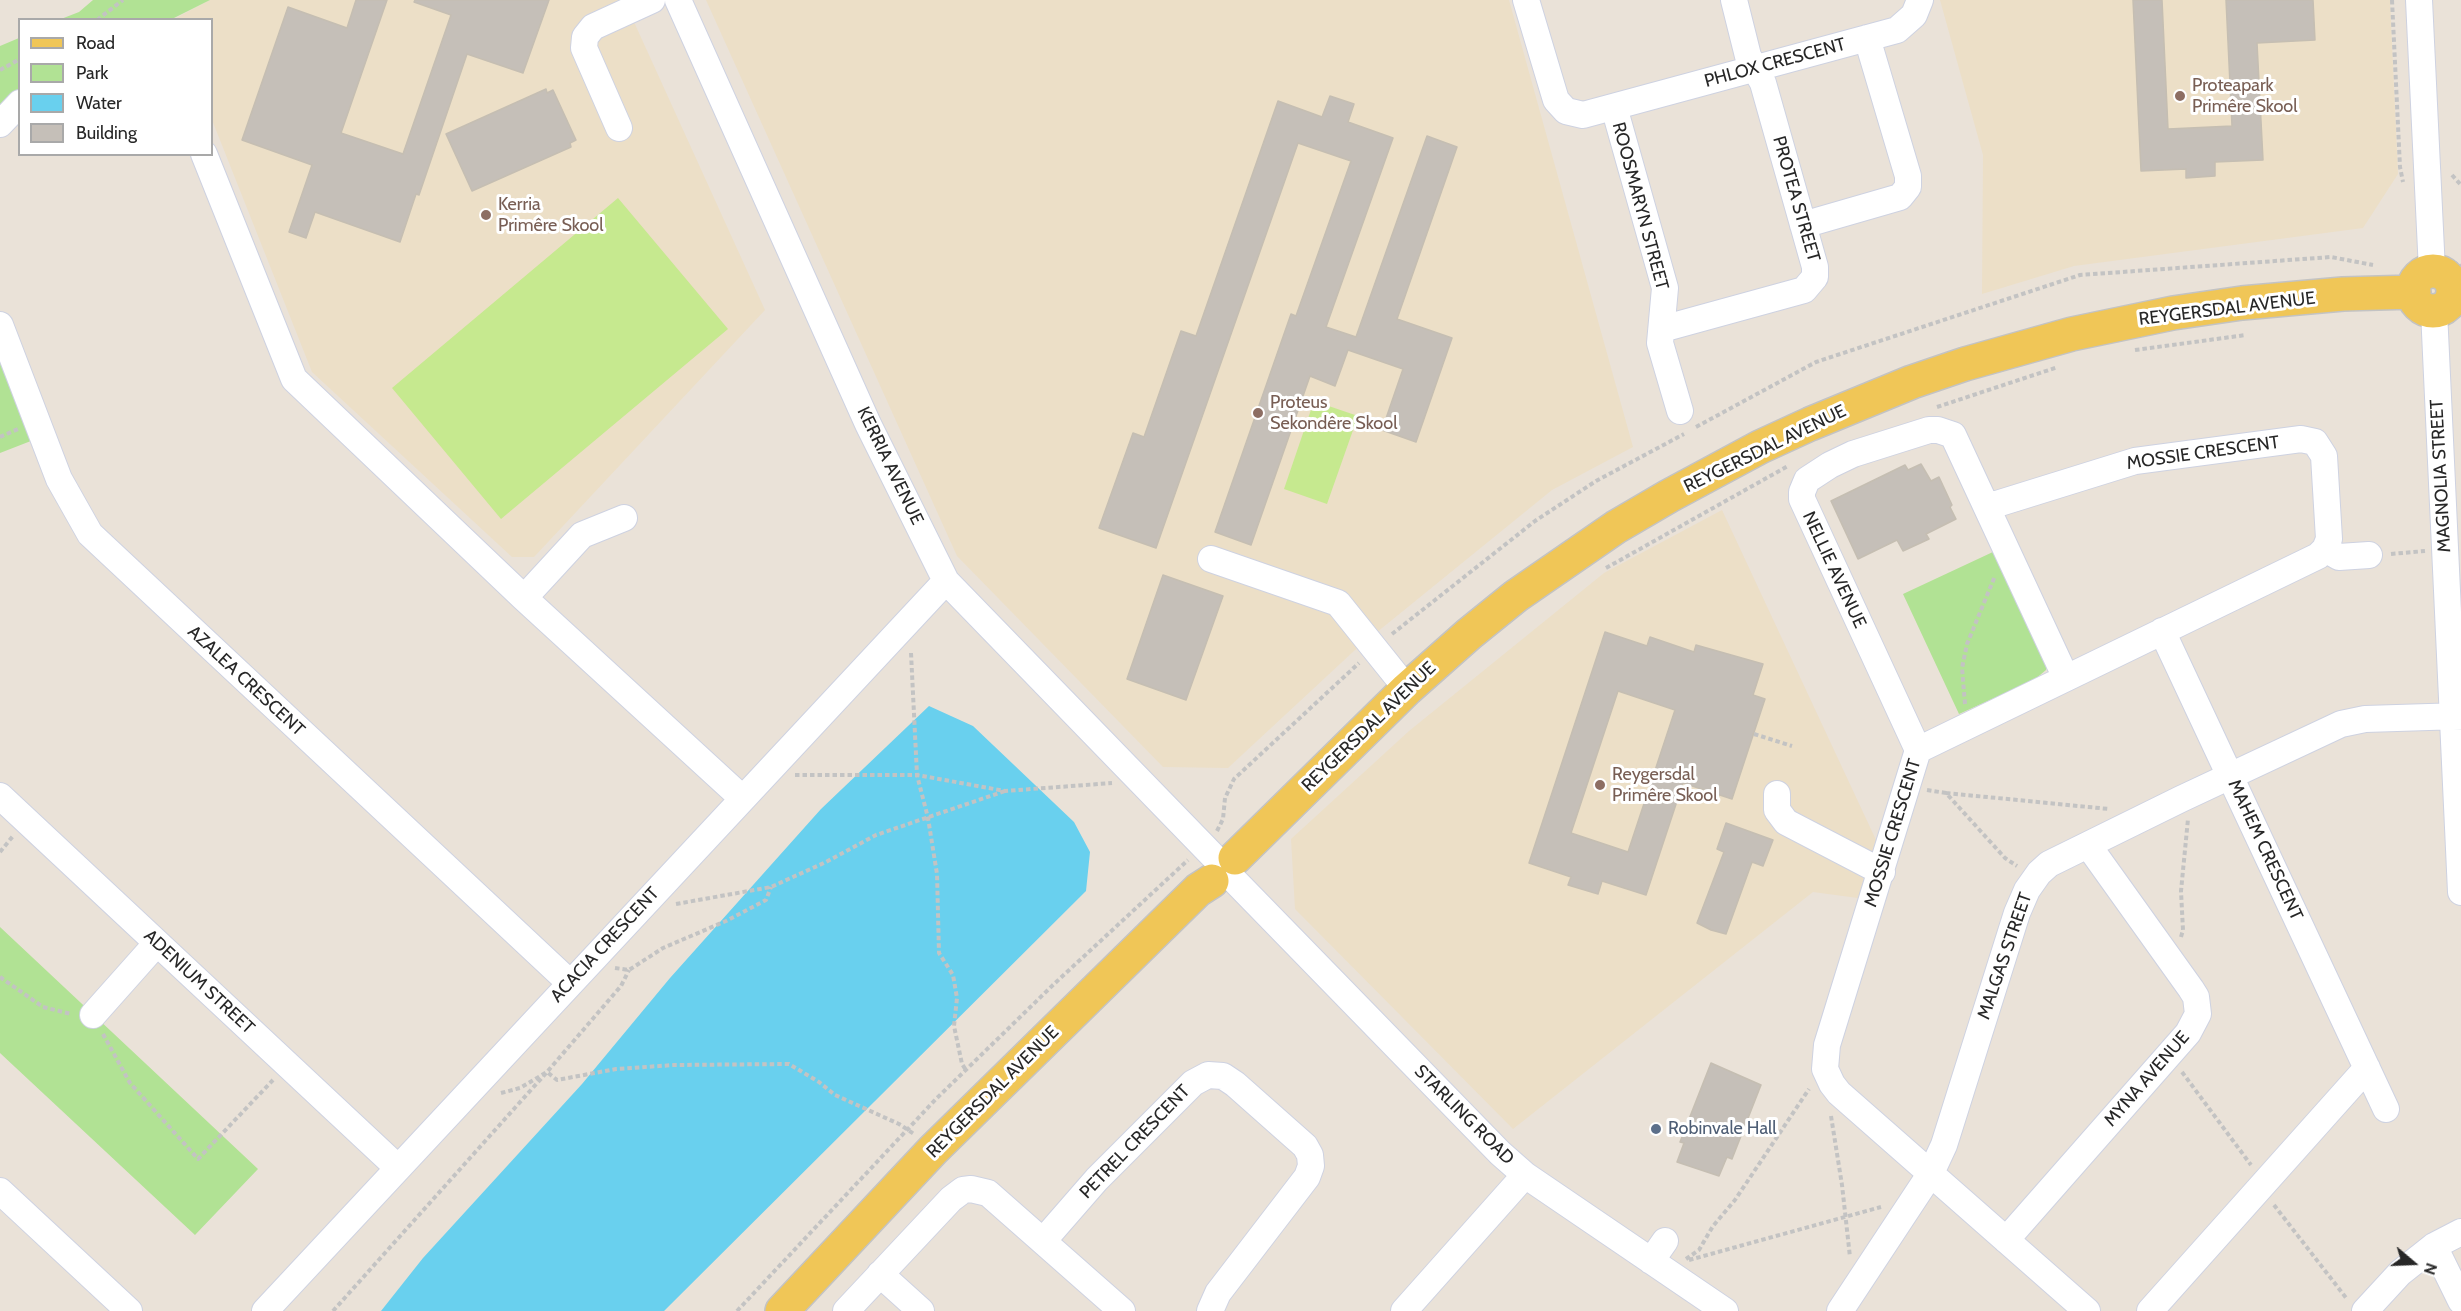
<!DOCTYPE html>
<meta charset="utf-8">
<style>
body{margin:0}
#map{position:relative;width:2461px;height:1311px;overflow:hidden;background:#eae2d8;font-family:Cabin,sans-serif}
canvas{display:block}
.legend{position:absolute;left:18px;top:18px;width:195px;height:138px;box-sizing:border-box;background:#fff;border:2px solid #a9a9a9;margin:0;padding:8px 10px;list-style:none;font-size:18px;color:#272727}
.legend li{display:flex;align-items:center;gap:12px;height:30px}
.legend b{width:30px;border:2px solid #a9a9a9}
.north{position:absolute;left:2383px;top:1233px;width:60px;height:60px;-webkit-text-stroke:4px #fff;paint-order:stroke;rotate:109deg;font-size:16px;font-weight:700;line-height:24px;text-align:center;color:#272727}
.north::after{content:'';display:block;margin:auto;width:21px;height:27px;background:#272727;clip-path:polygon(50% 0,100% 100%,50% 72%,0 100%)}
</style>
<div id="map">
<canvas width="2461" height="1311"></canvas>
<ul class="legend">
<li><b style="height:8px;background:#f0c657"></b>Road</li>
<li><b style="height:16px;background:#b1e294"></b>Park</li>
<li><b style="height:16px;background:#69d0ee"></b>Water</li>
<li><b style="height:16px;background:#c5bfb8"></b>Building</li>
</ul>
<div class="north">N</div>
</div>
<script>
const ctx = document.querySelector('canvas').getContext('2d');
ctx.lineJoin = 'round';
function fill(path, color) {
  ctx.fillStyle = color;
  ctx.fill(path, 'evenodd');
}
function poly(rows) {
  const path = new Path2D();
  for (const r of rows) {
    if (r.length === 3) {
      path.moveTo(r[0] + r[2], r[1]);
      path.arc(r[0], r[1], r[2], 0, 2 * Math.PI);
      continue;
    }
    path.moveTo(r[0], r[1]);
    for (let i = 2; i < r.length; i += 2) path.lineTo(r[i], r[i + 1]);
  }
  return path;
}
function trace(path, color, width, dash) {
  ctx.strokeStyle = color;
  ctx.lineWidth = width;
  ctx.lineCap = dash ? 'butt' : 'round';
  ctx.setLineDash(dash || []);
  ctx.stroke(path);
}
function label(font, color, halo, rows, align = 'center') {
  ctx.font = font + ' Cabin,sans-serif';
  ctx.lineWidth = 6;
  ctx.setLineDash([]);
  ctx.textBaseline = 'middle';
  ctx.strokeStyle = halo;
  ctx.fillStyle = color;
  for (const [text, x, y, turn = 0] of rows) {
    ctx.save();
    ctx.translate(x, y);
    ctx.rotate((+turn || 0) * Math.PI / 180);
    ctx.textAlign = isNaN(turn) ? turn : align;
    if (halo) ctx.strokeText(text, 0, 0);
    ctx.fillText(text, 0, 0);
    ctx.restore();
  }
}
const education = poly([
 [210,0,624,0,765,310,534,557,512,557,312,372,212,120,212,20,172,20],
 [706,0,1509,0,1633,447,1552,490,1355,650,1228,768,1163,767,957,556],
 [1940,0,2390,0,2398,174,2363,228,2074,266,1982,294,1983,155],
 [1722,510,1876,840,1858,898,1813,892,1513,1129,1295,909,1291,839,1409,731,1604,573]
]);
const green = poly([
 [93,0,210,0,172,19,61,19,79,12],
 [19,38,19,93,0,114,0,46],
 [0,346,36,439,0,453],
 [1995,551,2047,665,2046,670,2034,680,1959,714,1903,594],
 [0,927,258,1169,195,1235,0,1053]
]);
const pitch = poly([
 [618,198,728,329,501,519,392,388],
 [1314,401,1358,416,1327,504,1284,489]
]);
const water = poly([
 [929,706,973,726,1074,822,1090,852,1086,891,664,1311,381,1311,423,1258,582,1084,670,978,821,809]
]);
const building = poly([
 [356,0,387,0,341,133,403,154,451,15,414,2,415,0,549,0,523,73,467,54,419,195,416,194,400,242,315,212,306,238,289,232,312,165,242,140,288,7,347,28,356,0],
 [2133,0,2162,0,2168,129,2232,126,2226,0,2313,0,2315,40,2257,43,2263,160,2215,162,2215,176,2186,178,2186,169,2141,171,2133,0],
 [546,89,547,93,553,90,576,140,570,143,571,147,472,191,446,134,546,89],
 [1330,96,1354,104,1348,122,1393,138,1326,327,1356,337,1427,136,1457,147,1397,319,1452,338,1416,442,1382,430,1403,369,1348,350,1335,386,1310,376,1251,545,1215,532,1291,314,1296,316,1351,161,1298,143,1156,548,1099,528,1133,433,1144,437,1181,331,1196,336,1278,101,1322,117,1330,96],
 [1921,464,1931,481,1939,477,1952,505,1950,507,1956,519,1926,534,1929,539,1903,551,1897,540,1858,559,1831,501,1905,465,1908,470,1921,464],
 [1163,575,1223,596,1186,700,1127,679,1163,575],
 [1605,632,1647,646,1650,637,1694,652,1696,645,1763,664,1753,695,1765,699,1732,799,1683,783,1646,895,1602,881,1598,894,1568,885,1571,877,1529,863,1605,632],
 [1618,691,1675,710,1628,852,1571,833,1618,691],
 [1726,823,1773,840,1763,866,1752,862,1726,934,1711,930,1697,923,1724,852,1717,849,1726,823],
 [1711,1063,1761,1085,1732,1159,1727,1157,1719,1176,1677,1162,1684,1143,1680,1142,1711,1063]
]);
const path = poly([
 [2392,0,2400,167,2403,182],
 [97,20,123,0],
 [0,70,20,59],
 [2452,175,2461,185],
 [2453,262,2461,266],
 [2135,350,2246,335],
 [1937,407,2058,367],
 [1696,427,1816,362,2080,275,2331,257,2373,265],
 [0,437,18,429],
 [2391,554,2425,551],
 [1606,568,1788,466],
 [1392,634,1535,521,1596,481,1684,434],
 [911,653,917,775,928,818,937,874,939,953,953,975,957,998,954,1026,962,1064,966,1070],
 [1965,704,1962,668,1967,644,1995,576],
 [1754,734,1792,746],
 [795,775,917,775,1005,791,1112,783],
 [1927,790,1946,793,2005,858,2017,866],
 [1946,793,2109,809],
 [1217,831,1223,819,1225,798,1234,779,1359,663],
 [0,852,13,836],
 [676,904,771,887,826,862,876,835,1005,791],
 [2181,937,2183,930,2181,891,2188,819],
 [615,968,629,970,663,948,726,921,766,900,771,887],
 [0,977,43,1007,71,1014],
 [103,1034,130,1083,198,1159,273,1080],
 [2182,1072,2251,1165],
 [501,1093,520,1088,547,1072,621,986,629,970],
 [1831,1116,1842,1185,1850,1257],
 [2274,1205,2347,1299],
 [1686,1259,1699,1250,1713,1226,1735,1200,1809,1089],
 [1689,1260,1881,1207],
 [333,1311,547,1072,557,1080,616,1069,674,1065,789,1064,819,1082,835,1095,899,1124,914,1134],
 [737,1311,936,1099,1054,984,1188,860]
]);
const minor = poly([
 [678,0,868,424,946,581,1214,857],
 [1526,0,1556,100,1566,111,1583,115,1897,30,1914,15,1920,0],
 [2419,0,2432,271],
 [1614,107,1665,288,1660,343,1680,411],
 [0,124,20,103],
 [619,128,584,48,585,37,593,27,652,0],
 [204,154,294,379,524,598,742,798],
 [1803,225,1900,197,1908,187,1908,176,1867,38],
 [2434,311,2461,892],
 [0,325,59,479,90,534,570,983],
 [1662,329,1804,290,1815,277,1815,267,1763,83,1748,56,1734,0],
 [1987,507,2135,461,2301,439,2315,442,2324,456,2329,539,2325,549,2318,556,1918,750,1827,1045,1825,1069,1832,1084,1839,1093,2087,1311],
 [2325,549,2339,557,2369,555],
 [1211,559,1338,603,1407,689],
 [524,598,582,535,624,518],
 [2162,631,2386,1109],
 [1918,750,1802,499,1802,492,1807,480,1830,465,1853,454,1929,430,1938,430,1953,435,2066,678],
 [1777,794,1777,810,1786,822,1882,872],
 [0,796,398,1168],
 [1235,881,1500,1153,1525,1175,1725,1311],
 [93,1015,157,943],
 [0,1191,129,1311],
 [2006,1240,2188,1033,2198,1014,2196,997,2191,989,2088,845],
 [1043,1241,1097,1179,1193,1083,1208,1075,1223,1076,1235,1084,1305,1146,1310,1155,1311,1166,1307,1177,1218,1293,1210,1311],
 [2434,1246,2461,1301],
 [1651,1261,1665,1241],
 [880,1274,921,1311],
 [265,1311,946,581],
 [846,1311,951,1199,963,1190,971,1189,988,1193,1122,1311],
 [1404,1311,1525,1175],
 [1840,1311,1931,1173,1944,1145,2017,913,2027,890,2039,873,2049,864,2181,799,2341,724,2365,719,2461,716],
 [2150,1311,2367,1068],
 [2365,1311,2400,1273,2434,1246,2461,1232]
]);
const major = poly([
 [2433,291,20],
 [1235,858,1407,689,1469,634,1516,596,1616,527,1669,496,1760,447,1810,424,1912,382,1965,364,2072,334,2173,313,2242,303,2343,294,2414,292],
 [782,1311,933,1150,1198,890,1212,881]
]);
const markers = [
 [2180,96,6,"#8d6e63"],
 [486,215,6,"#8d6e63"],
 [1258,413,6,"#8d6e63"],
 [1600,785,6,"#8d6e63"],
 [1656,1129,6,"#5c6f8a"]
];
const streetNames = [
 ["PHLOX CRESCENT",1775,63,-15],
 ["PROTEA STREET",1796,199,74],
 ["ROOSMARYN STREET",1640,206,75],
 ["REYGERSDAL AVENUE",2227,309,-7],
 ["REYGERSDAL AVENUE",1765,449,-26],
 ["MOSSIE CRESCENT",2203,453,-8],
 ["KERRIA AVENUE",890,466,64],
 ["MAGNOLIA STREET",2441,476,-93],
 ["NELLIE AVENUE",1834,570,65],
 ["AZALEA CRESCENT",246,681,43],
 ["REYGERSDAL AVENUE",1369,727,-44],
 ["MOSSIE CRESCENT",1893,833,-73],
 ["MAHEM CRESCENT",2265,850,65],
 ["ACACIA CRESCENT",605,945,-47],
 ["MALGAS STREET",2005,956,-71],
 ["ADENIUM STREET",199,982,43],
 ["MYNA AVENUE",2147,1079,-49],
 ["REYGERSDAL AVENUE",993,1092,-45],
 ["STARLING ROAD",1464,1115,45],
 ["PETREL CRESCENT",1135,1142,-46]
];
const educationNames = [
 ["Proteapark",2192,86],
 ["Primêre Skool",2192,107],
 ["Kerria",498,205],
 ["Primêre Skool",498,226],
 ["Proteus",1270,403],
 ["Sekondêre Skool",1270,424],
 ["Reygersdal",1612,775],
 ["Primêre Skool",1612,796]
];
const serviceNames = [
 ["Robinvale Hall",1668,1129]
];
fill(education, '#ecdfc7');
fill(green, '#b1e294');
fill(pitch, '#c6e98f');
fill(water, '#69d0ee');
fill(building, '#c5bfb8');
trace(building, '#c5beb2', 1.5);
trace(minor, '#ced2e1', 28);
trace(major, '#c3c3c3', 36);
trace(path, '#c3c3c3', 4, [4.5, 3]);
trace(minor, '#fff', 26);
trace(major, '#f0c657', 33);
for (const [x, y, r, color] of markers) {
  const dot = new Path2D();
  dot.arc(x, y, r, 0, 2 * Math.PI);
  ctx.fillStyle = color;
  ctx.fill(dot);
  trace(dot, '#fff', 2);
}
label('18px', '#272727', '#fff', streetNames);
label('18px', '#785e54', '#fff', educationNames, 'left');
label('18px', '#4e5e75', '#fff', serviceNames, 'left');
</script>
